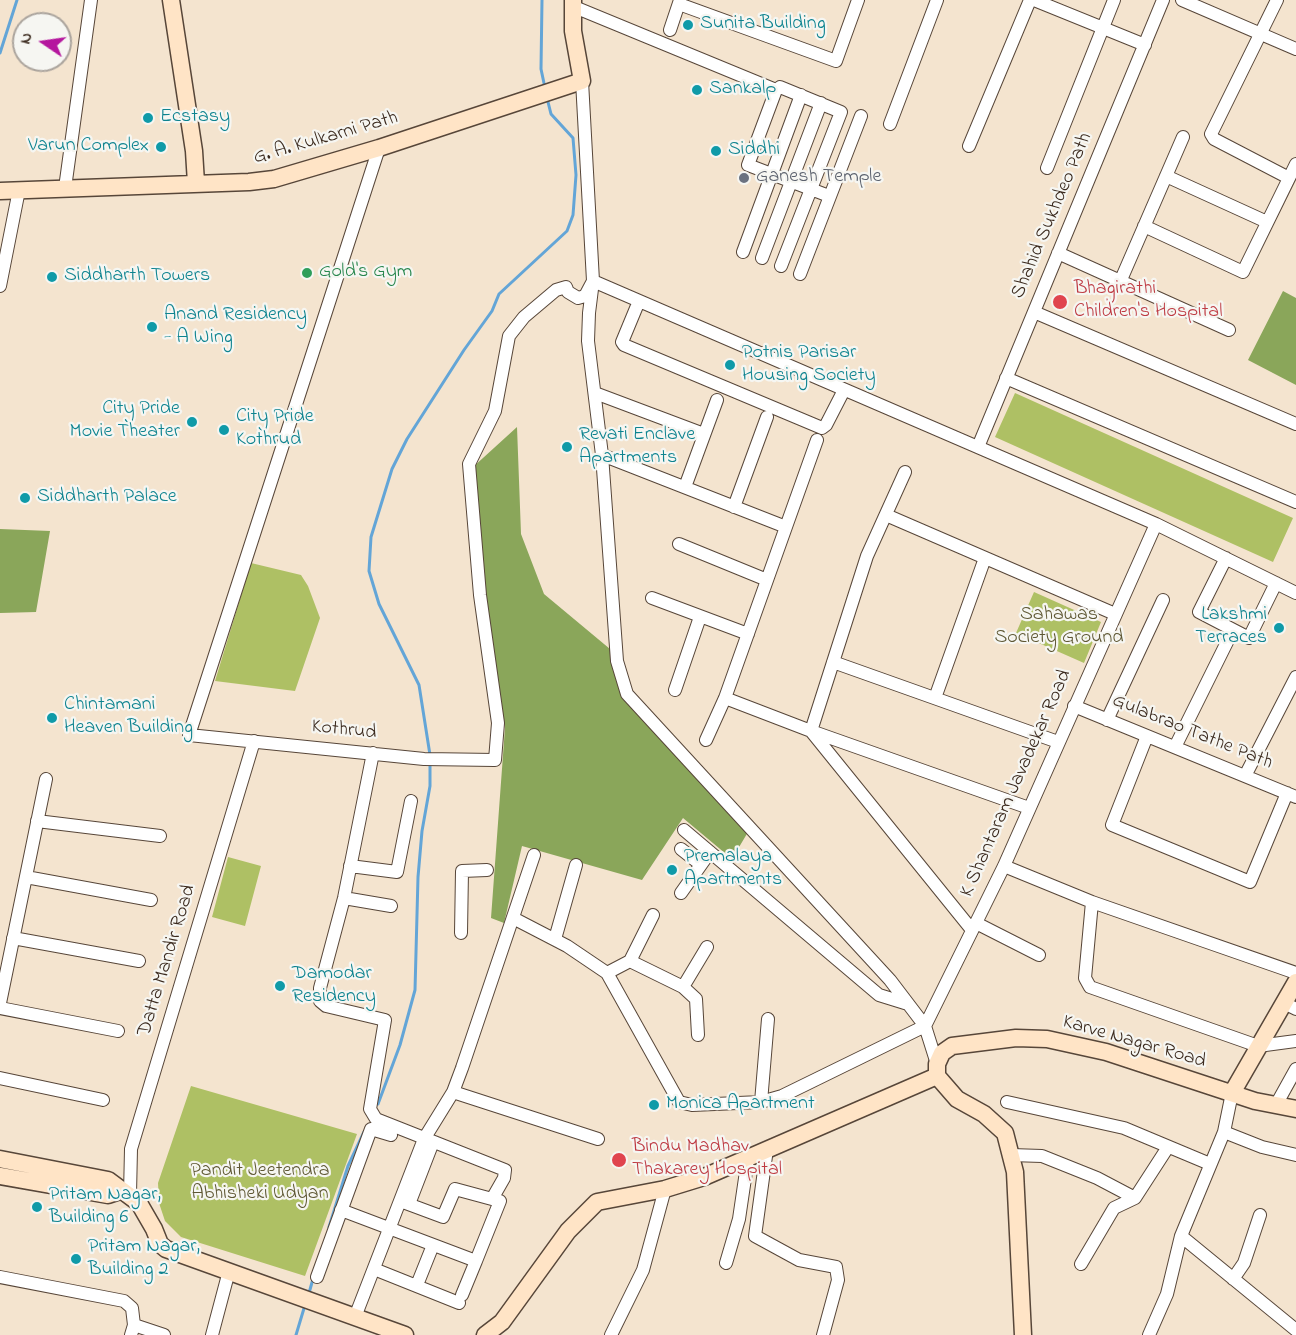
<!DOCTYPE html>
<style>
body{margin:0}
#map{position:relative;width:1296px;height:1335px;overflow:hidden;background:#f4e4cf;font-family:"Indie Flower",sans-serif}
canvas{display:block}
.north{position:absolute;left:12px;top:12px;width:60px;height:60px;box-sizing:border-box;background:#f6f6f2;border:2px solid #aba49d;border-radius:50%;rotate:283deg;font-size:16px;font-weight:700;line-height:24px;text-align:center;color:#3b2a1e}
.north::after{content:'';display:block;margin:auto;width:21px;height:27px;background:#b5179e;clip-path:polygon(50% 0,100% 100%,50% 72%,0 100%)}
</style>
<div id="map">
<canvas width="1296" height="1335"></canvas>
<div class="north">N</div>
</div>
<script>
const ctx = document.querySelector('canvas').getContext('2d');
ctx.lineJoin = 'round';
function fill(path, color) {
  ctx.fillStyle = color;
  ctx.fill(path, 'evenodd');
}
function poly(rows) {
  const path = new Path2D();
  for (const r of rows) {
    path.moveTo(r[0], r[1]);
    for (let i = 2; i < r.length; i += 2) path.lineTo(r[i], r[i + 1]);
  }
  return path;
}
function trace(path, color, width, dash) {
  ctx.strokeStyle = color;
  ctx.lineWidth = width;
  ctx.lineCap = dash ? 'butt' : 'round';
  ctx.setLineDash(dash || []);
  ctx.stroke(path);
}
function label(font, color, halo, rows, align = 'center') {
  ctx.font = font + ' "Indie Flower",sans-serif';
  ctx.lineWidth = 4.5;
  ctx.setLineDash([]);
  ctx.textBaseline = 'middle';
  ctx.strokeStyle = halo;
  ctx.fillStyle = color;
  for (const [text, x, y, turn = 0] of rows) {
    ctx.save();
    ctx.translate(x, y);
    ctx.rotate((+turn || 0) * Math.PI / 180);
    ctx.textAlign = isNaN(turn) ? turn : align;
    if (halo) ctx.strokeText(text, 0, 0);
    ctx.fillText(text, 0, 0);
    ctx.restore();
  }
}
const green = poly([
 [1015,393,1293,518,1273,562,995,437],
 [251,563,301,575,308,586,320,618,295,691,215,681],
 [1034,592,1101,622,1084,663,1016,633],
 [228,857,261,866,245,926,212,917],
 [191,1086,357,1134,305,1276,181,1237,165,1221,159,1203,158,1183]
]);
const forest = poly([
 [1283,291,1296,298,1296,385,1248,360],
 [517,427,521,534,544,594,610,649,623,698,748,832,732,859,683,818,642,880,522,846,504,923,491,918,505,728,490,632,472,468],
 [0,529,50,531,36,612,0,613]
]);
const stream = poly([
 [542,0,541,69,545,88],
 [0,53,17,0],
 [430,755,419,685,379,604,369,571,371,537,392,469,407,439,464,350,492,311,499,294,567,231,573,215,576,175,573,138,551,114,547,98],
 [378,1104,400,1045,415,990,418,877,422,831,430,786,430,762],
 [329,1227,348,1166,364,1132],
 [309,1293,313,1279],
 [296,1335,305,1305]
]);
const street = poly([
 [1034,0,1145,45],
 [1182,0,1296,49],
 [1277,0,1211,134,1214,139,1289,178],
 [679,4,836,61,858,0],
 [572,6,776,90,748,165,829,196],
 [670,30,680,0],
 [582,81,593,281,589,313,588,341,602,455,617,661,627,694,890,980,925,1026,937,1064],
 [776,90,780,87,841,112,781,266],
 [890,124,937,0],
 [969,146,1030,0],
 [379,148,189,735,424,759,495,760,498,723,480,595,469,464,495,411,509,336,524,317,556,290,566,287,568,292,578,298,585,296,593,281,1156,524,1296,593],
 [1047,168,1114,0],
 [1166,176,1267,222],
 [65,188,91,0],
 [1144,226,1243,272,1296,164],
 [743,252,801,95],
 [1058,253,1229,330],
 [762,258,821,103],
 [800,274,861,116],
 [1120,282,1183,137],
 [0,286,19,190],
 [639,301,622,342,624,345,822,428,826,425,844,390],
 [1034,312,1296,424],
 [1006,378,1296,502],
 [595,393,704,434],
 [978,447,1163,0],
 [602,455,786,527],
 [905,472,867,556,811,731,1029,808],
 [685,487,717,400],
 [734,507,767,417],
 [886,515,1115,614],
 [679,544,767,580],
 [1226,558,1199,612,1249,638,1276,583],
 [652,598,748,634],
 [833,662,1058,742],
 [675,690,700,617],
 [725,698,811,731,972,930],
 [935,698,985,558],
 [1074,706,1296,797],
 [1107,720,1163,600],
 [1147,736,1112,825,1250,882,1287,793],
 [706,740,725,698,817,440],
 [1175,747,1233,630],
 [373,753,344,898,320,988,320,1001,326,1006,385,1020,370,1109,376,1119,505,1170,504,1178,492,1199,455,1189,443,1217,400,1201],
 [1245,776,1296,677],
 [37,821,160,836],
 [684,830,879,995,908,1004],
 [681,849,700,864],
 [350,866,397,872,411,801],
 [1004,866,1092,902,1296,973],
 [26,877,151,900],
 [681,893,710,852],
 [344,898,391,906],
 [1092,902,1085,978,1090,987,1258,1046,1296,1041],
 [513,918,567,946,607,973,679,1102,692,1105,761,1102,782,1096,925,1026,1004,866,1156,524],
 [976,923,1039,955],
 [461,933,462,871,487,870],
 [13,938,139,961],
 [555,939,576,865],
 [630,961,653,915],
 [607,973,630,961,683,987,696,999,698,1035],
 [683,987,707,947],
 [0,1003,46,779],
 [1284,1003,1296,1009],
 [0,1008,118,1031],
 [0,1078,103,1100],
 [453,1092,598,1139],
 [761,1102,768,1019],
 [1007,1102,1124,1128,1210,1164],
 [1276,1105,1296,1069],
 [1224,1132,1262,1147,1296,1155],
 [767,1149,755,1236,799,1260,836,1267,838,1280,823,1335],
 [1011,1155,1042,1156,1097,1178,1135,1198],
 [130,1194,131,1149,254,741],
 [409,1204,433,1142],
 [341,1210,476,1261,500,1201],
 [1181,1236,1296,1330],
 [726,1263,739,1219,748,1158],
 [1081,1264,1114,1208,1135,1198,1168,1147],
 [374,1269,459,1303],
 [0,1277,124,1301,132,1308,134,1325,131,1335],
 [317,1277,371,1129,391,1135],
 [1233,1279,1244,1263,1260,1215],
 [417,1285,433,1245],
 [462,1295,476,1261],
 [355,1317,424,1139,453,1092,462,1068,534,855],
 [134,1325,164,1335],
 [212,1335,229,1271],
 [611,1335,643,1270,665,1189],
 [1149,1335,1167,1294,1181,1236,1224,1132,1232,1093]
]);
const secondary = poly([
 [171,0,194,151,196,183],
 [0,191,249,182,274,179,379,148,582,81,573,31,573,0],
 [937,1076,937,1064,942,1053,952,1046,1016,1038,1047,1039,1106,1052,1255,1101,1296,1109],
 [937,1076,957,1099,984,1114,1005,1133,1015,1172,1023,1335],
 [1232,1093,1296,982],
 [0,1159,108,1180,139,1203,154,1229,160,1244,166,1249,405,1335],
 [0,1176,108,1195,120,1191],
 [485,1335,502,1322,568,1231,597,1202,665,1189,704,1177,937,1076]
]);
const markers = [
 [688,25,6,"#0f9aa8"],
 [697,90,6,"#0f9aa8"],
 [148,118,6,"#0f9aa8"],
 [161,147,6,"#0f9aa8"],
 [716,151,6,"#0f9aa8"],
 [744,178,6,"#6b7280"],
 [307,273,6,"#2e9e5b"],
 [52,277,6,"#0f9aa8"],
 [1060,302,8,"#e0444e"],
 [152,327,6,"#0f9aa8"],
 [730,365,6,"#0f9aa8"],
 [192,422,6,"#0f9aa8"],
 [224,430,6,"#0f9aa8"],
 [567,447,6,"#0f9aa8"],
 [25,498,6,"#0f9aa8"],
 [1279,628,6,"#0f9aa8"],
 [52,718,6,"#0f9aa8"],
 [672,870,6,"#0f9aa8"],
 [280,986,6,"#0f9aa8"],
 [654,1105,6,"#0f9aa8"],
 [619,1160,8,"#e0444e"],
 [37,1207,6,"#0f9aa8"],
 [76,1259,6,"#0f9aa8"]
];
const cultureNames = [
 ["Sunita Building",700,25],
 ["Sankalp",709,90],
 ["Ecstasy",160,118],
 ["Varun Complex",149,147,"right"],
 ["Siddhi",728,151],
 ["Siddharth Towers",64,277],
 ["Anand Residency",164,316],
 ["- A Wing",164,339],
 ["Potnis Parisar",742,354],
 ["Housing Society",742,377],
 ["City Pride",180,410,"right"],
 ["Movie Theater",180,433,"right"],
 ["City Pride",236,418],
 ["Kothrud",236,441],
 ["Revati Enclave",579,436],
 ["Apartments",579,459],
 ["Siddharth Palace",37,498],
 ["Lakshmi",1267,616,"right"],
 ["Terraces",1267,639,"right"],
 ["Chintamani",64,706],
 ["Heaven Building",64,729],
 ["Premalaya",684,858],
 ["Apartments",684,881],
 ["Damodar",292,975],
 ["Residency",292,998],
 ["Monica Apartment",666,1105],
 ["Pritam Nagar,",49,1196],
 ["Building 6",49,1219],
 ["Pritam Nagar,",88,1248],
 ["Building 2",88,1271]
];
const streetNames = [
 ["G. A. Kulkarni Path",326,139,-16],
 ["Shahid Sukhdeo Path",1053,216,-67],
 ["Kothrud",344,731,6],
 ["Gulabrao Tathe Path",1192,733,22],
 ["K Shantaram Javadekar Road",1017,784,-66],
 ["Datta Mandir Road",168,961,-73],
 ["Karve Nagar Road",1134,1043,16]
];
const worshipNames = [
 ["Ganesh Temple",756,178]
];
const leisureNames = [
 ["Gold's Gym",319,273]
];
const healthNames = [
 ["Bhagirathi",1074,290],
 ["Children's Hospital",1074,313],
 ["Bindu Madhav",632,1148],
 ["Thakarey Hospital",632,1171]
];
const parkNames = [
 ["Sahawas",1059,616],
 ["Society Ground",1059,639],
 ["Pandit Jeetendra",260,1172],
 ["Abhisheki Udyan",260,1195]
];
fill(green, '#aec064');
fill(forest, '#8aa65a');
trace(stream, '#63a5d7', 3);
trace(street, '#574639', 14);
trace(secondary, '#574639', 19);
trace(street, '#fff', 12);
trace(secondary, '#ffe4c6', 16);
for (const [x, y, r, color] of markers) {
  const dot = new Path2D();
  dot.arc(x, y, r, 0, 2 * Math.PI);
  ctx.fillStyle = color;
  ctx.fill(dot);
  trace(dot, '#f6f6f2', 2);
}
label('20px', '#0d838f', '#f6f6f2', cultureNames, 'left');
label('20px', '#3b2a1e', '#f6f6f2', streetNames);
label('20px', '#5b616d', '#f6f6f2', worshipNames, 'left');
label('20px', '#27864d', '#f6f6f2', leisureNames, 'left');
label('20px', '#be3a42', '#f6f6f2', healthNames, 'left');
label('20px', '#5e5733', '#f6f6f2', parkNames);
</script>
